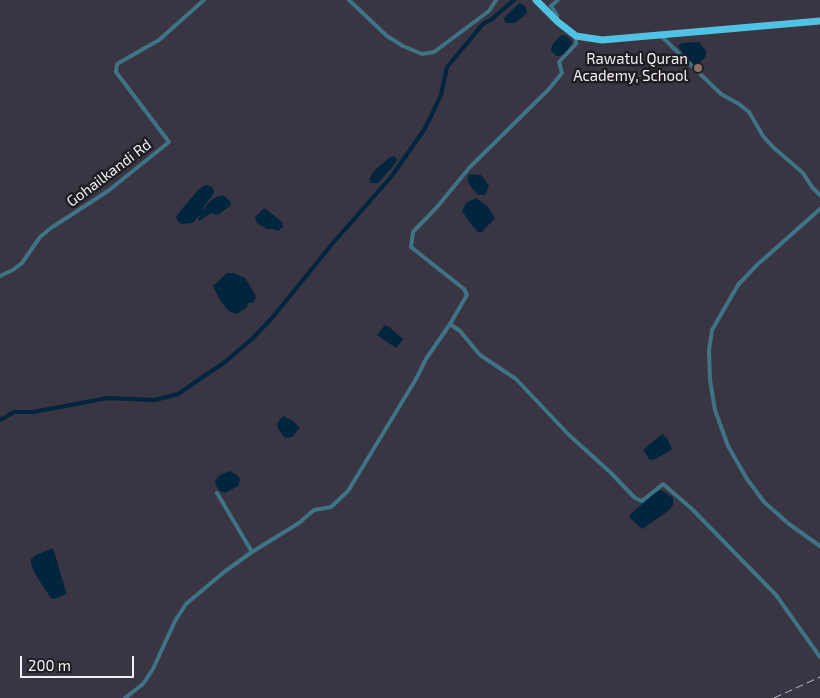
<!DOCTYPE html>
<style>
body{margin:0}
#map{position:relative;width:820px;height:698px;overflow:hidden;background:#393542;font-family:"Exo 2",sans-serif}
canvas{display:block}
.scale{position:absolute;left:20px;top:656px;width:114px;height:22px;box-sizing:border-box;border:2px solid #f1eef6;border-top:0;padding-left:6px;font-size:15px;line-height:18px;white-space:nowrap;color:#f1eef6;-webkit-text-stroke:4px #201d23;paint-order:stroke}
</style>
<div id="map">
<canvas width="820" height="698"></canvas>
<div class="scale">200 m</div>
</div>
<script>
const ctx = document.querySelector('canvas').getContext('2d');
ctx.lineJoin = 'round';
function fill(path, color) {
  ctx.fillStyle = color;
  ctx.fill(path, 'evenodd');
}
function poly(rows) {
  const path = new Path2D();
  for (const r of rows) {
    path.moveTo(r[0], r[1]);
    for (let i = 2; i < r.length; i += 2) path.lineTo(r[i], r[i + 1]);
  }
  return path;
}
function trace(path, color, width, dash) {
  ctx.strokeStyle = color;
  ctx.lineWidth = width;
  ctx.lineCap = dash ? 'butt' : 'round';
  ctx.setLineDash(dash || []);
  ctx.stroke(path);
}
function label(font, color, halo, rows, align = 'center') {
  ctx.font = font + ' "Exo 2",sans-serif';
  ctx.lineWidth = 5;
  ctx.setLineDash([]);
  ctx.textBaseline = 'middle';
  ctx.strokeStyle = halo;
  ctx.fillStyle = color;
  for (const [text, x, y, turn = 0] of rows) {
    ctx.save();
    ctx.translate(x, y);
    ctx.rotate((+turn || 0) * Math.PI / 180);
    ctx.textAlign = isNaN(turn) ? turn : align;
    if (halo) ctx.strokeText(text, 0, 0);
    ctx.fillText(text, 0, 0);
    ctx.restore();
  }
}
const water = poly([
 [519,3,525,6,527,13,516,22,512,23,506,23,504,20,505,17],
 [563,35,567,36,572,42,567,51,562,55,557,56,551,51,552,45,560,36],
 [699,42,706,51,706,56,698,64,693,64,684,55,678,46,682,43],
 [394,156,397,160,395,164,378,183,371,183,369,179,374,171,389,158],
 [470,174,481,175,485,180,489,186,485,195,478,195,471,187,468,181,468,176],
 [206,185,212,187,214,191,213,195,204,206,202,213,192,223,181,224,178,222,176,217,181,210,199,189],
 [223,195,230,201,231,205,218,215,211,213,199,221,198,219,208,203,216,197],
 [476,198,487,206,495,218,482,232,478,232,474,228,462,211,466,203],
 [263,209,266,209,282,222,283,227,278,231,274,229,267,229,257,223,255,217],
 [227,273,233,273,245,278,256,296,254,302,248,303,247,307,237,314,229,311,221,302,213,286],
 [385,325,389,327,403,339,396,348,377,335],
 [283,416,293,421,300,428,292,437,286,438,283,436,277,426,278,422],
 [662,434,667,438,672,449,656,459,650,460,643,450],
 [230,471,237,475,240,479,238,486,225,493,220,491,216,486,215,481,220,475],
 [661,490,673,498,673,505,668,511,642,529,630,518,630,515,652,495],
 [53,548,66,592,66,594,55,599,51,598,35,574,31,563,31,559,36,555]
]);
const canal = poly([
 [0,420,14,412,33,412,108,398,155,400,178,394,225,362,253,338,272,318,333,243,391,177,424,130,432,114,441,95,447,67,483,24,492,19,514,0]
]);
const street = poly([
 [349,0,387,36,403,46,422,54,434,52,489,11,496,0],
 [557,20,557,15,551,6,558,0],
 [660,35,721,94,739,104,749,112,763,136,773,147,803,173,812,187,820,195],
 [820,209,757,265,738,285,712,330,709,350,710,380,715,410,728,446,747,479,764,502,789,524,820,546],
 [0,276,13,270,22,263,40,237,51,228,108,191,169,142,116,72,117,64,159,40,204,0],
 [450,324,460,331,480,355,516,379,569,435,610,472,635,498,642,501,663,484,692,509,776,595,820,657],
 [217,493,252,552],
 [125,698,143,684,153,669,175,621,186,604,224,572,252,552,299,523,314,510,331,507,348,491,416,379,426,359,450,324,467,295,464,289,411,247,413,232,437,207,470,167,549,89,562,73,559,62,576,44,576,36]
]);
const highway = poly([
 [536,0,558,22,576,36,602,40,820,21]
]);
const rail = poly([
 [774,698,820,677]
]);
const markers = [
 [698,68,5,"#8d6e63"]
];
const poiNames = [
 ["Rawatul Quran",688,59],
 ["Academy, School",688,76]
];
const streetNames = [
 ["Gohailkandi Rd",109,173,-37]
];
fill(water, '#00253e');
trace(canal, '#00253e', 4);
trace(street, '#3e7485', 4);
trace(highway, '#50c2e3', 7);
trace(rail, '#bfbcc5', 1, [8, 4]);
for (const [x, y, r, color] of markers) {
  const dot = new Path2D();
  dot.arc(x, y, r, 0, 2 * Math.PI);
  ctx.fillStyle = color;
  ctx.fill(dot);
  trace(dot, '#201d23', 2);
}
label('15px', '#f1eef6', '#201d23', poiNames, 'right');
label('15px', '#f1eef6', '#201d23', streetNames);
</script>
